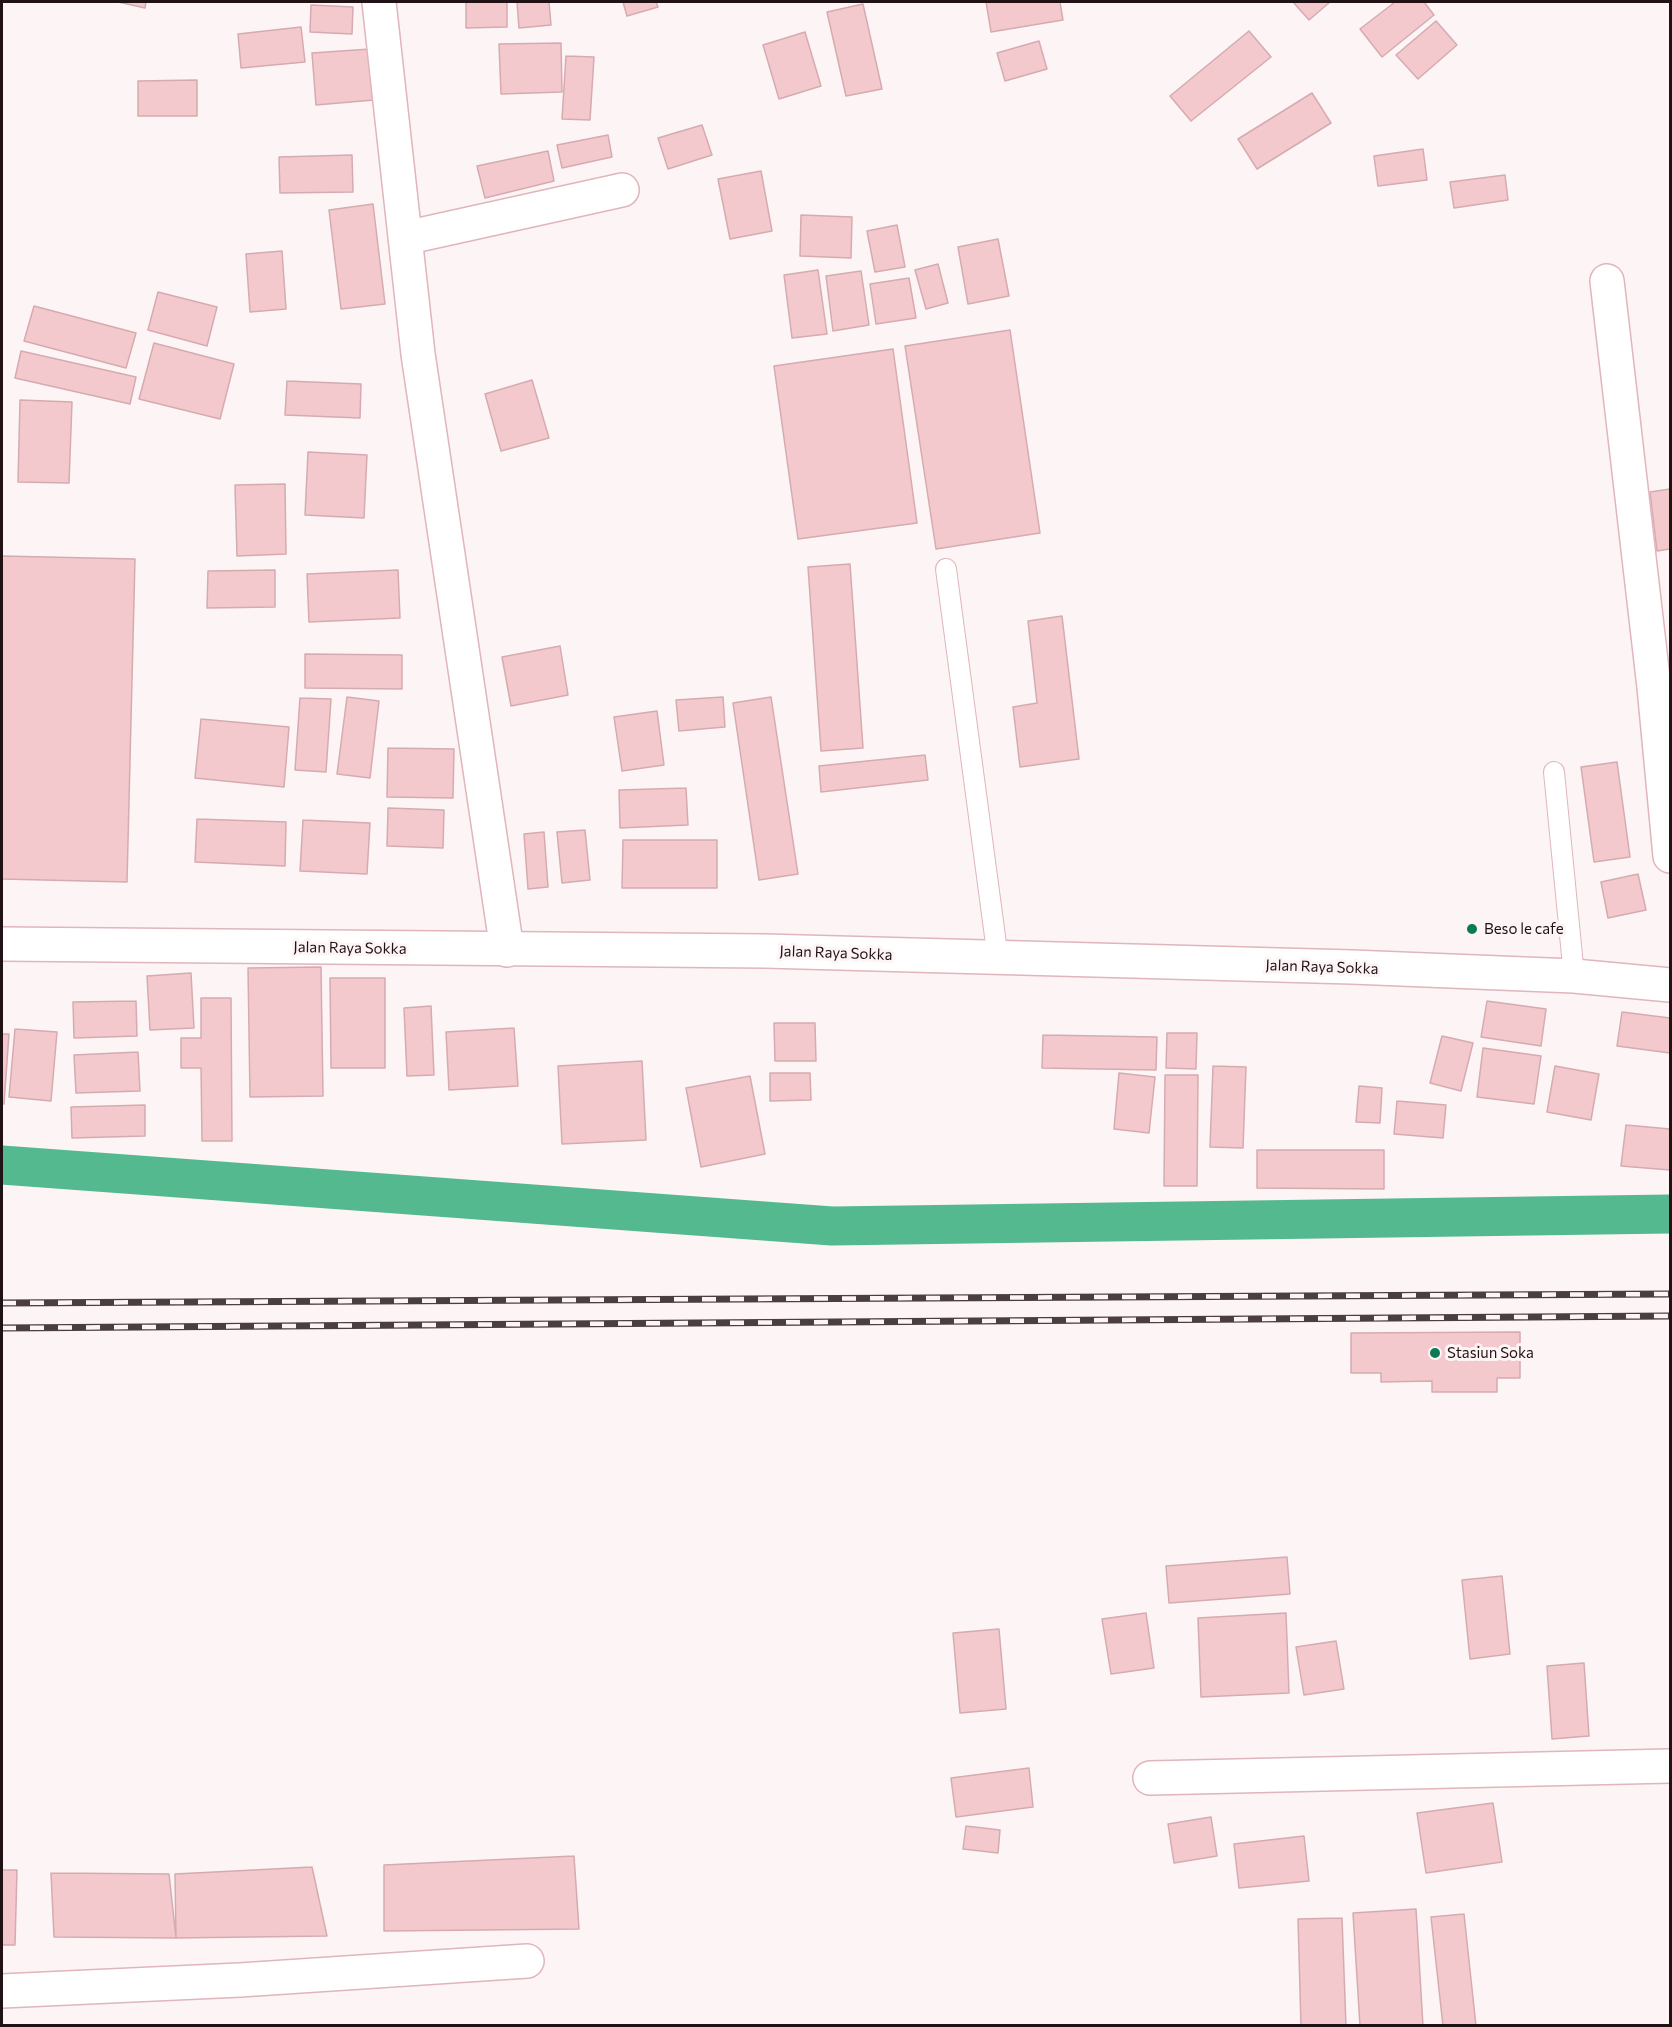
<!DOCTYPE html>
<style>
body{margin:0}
#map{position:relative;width:1672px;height:2027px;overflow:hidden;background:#fdf4f5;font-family:Commissioner,sans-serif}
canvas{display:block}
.frame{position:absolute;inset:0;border:3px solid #211315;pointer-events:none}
</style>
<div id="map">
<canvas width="1672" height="2027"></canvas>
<div class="frame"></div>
</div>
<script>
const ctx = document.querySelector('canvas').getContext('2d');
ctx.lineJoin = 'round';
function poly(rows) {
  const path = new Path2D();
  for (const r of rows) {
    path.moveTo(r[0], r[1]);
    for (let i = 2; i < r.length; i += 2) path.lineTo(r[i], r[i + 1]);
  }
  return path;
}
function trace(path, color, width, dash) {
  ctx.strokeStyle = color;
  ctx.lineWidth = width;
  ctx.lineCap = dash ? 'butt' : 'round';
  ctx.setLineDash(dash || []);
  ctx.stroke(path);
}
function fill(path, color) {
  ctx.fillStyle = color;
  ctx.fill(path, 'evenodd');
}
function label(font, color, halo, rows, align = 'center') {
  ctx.font = font + ' Commissioner,sans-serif';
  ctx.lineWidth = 6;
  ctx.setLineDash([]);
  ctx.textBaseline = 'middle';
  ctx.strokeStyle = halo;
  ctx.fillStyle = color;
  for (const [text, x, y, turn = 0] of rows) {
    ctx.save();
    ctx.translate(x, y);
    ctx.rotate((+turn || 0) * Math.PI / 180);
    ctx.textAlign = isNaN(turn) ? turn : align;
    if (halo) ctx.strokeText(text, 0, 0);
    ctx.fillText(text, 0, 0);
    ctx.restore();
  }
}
const canal = poly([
 [2,1165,832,1226,1670,1214]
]);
const building = poly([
 [118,2,146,2,145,8,118,2],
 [466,2,507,2,507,27,466,28,466,2],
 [517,2,549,2,551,25,519,28,517,2],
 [623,2,656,2,658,7,627,16,623,2],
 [986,2,1060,2,1063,20,991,32,986,2],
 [1293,2,1330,2,1309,20,1293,2],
 [1395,2,1424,2,1434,15,1382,57,1360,29,1395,2],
 [863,4,882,89,846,96,827,12,863,4],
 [311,5,353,7,352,34,310,32,311,5],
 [1436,21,1457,45,1418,79,1396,55,1436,21],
 [301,27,305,62,241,68,238,34,301,27],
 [1249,31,1271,57,1191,121,1170,96,1249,31],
 [805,32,821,86,779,99,763,45,805,32],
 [1039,41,1047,69,1005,81,997,53,1039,41],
 [561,43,562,92,501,94,499,44,561,43],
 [370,49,374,100,316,105,312,53,370,49],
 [566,56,594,57,590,120,562,119,566,56],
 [197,80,197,116,138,116,138,81,197,80],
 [1312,93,1331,123,1257,169,1238,139,1312,93],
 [702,125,712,155,668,169,658,138,702,125],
 [608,135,612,157,562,168,557,145,608,135],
 [1423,149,1427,180,1378,186,1374,156,1423,149],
 [548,151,554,181,485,198,477,166,548,151],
 [352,155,353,192,280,193,279,157,352,155],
 [761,171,772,231,730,239,718,179,761,171],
 [1505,175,1508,200,1454,208,1450,182,1505,175],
 [373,204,385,304,341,309,329,210,373,204],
 [801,215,852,217,851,258,800,256,801,215],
 [897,225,905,267,875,272,867,231,897,225],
 [998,239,1009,296,968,304,958,247,998,239],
 [282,251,286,309,250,312,246,254,282,251],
 [938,264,948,303,926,309,915,270,938,264],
 [818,270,827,334,792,338,784,275,818,270],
 [861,271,869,325,833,331,826,276,861,271],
 [909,278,916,318,876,324,870,284,909,278],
 [158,292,217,307,207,346,148,330,158,292],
 [34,306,136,333,126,368,24,341,34,306],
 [1010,330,1040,533,936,549,905,346,1010,330],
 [154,343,234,364,220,419,139,399,154,343],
 [893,349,917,523,798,539,774,366,893,349],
 [21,351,136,377,130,404,15,378,21,351],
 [532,380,549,438,501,451,485,394,532,380],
 [287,381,361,384,360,418,285,415,287,381],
 [20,400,72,402,69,483,18,482,20,400],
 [308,452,367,455,364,518,305,515,308,452],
 [285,484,286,554,237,556,235,485,285,484],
 [1670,489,1670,549,1657,551,1650,492,1670,489],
 [2,556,135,559,127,882,2,879,2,556],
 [850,564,863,748,821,751,808,567,850,564],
 [275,570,275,607,207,608,208,571,275,570],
 [398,570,400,618,309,622,307,574,398,570],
 [1062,616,1079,759,1020,767,1013,707,1037,703,1028,621,1062,616],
 [560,646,568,695,511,706,502,657,560,646],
 [305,654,402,655,402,689,305,688,305,654],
 [347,697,379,701,370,778,337,774,347,697],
 [723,697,725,727,679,731,676,700,723,697],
 [771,697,798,874,759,880,733,703,771,697],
 [300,698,331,699,326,772,295,770,300,698],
 [657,711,664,765,622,771,614,717,657,711],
 [201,719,289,727,284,787,195,778,201,719],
 [388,748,454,749,453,798,387,797,388,748],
 [925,755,928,780,821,792,819,766,925,755],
 [1617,762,1630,857,1594,862,1581,767,1617,762],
 [686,788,688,825,620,828,619,790,686,788],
 [388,808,444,810,443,848,387,846,388,808],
 [197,819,286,822,285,866,195,862,197,819],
 [303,820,370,823,367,874,300,871,303,820],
 [585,830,590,880,562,883,557,832,585,830],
 [544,832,548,887,528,889,524,834,544,832],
 [623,840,717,840,717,888,622,888,623,840],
 [1638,874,1646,910,1608,918,1601,882,1638,874],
 [321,967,323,1096,250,1097,248,968,321,967],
 [191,973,194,1028,150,1030,147,976,191,973],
 [330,978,385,978,385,1068,331,1068,330,978],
 [201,998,231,998,232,1141,202,1141,201,1068,181,1068,181,1038,201,1038,201,998],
 [136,1001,137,1036,74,1038,73,1002,136,1001],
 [1487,1001,1546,1009,1541,1046,1481,1037,1487,1001],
 [431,1006,434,1075,407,1076,404,1008,431,1006],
 [1622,1012,1670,1018,1670,1053,1617,1046,1622,1012],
 [774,1023,815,1023,816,1061,775,1061,774,1023],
 [514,1028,518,1086,449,1090,446,1032,514,1028],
 [15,1029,57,1032,51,1101,9,1097,15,1029],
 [1167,1033,1197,1033,1196,1069,1166,1068,1167,1033],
 [2,1034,9,1034,4,1104,2,1104,2,1034],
 [1043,1035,1157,1037,1156,1070,1042,1068,1043,1035],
 [1442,1036,1473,1043,1461,1091,1430,1083,1442,1036],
 [1483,1048,1541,1056,1534,1104,1477,1097,1483,1048],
 [138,1052,140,1091,76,1093,74,1055,138,1052],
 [642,1061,646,1140,562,1144,558,1066,642,1061],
 [1213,1066,1246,1067,1243,1148,1210,1147,1213,1066],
 [1555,1066,1599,1074,1591,1120,1547,1112,1555,1066],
 [770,1073,810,1073,811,1100,770,1101,770,1073],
 [1119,1073,1155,1077,1149,1133,1114,1129,1119,1073],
 [1165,1075,1198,1075,1197,1186,1164,1186,1165,1075],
 [750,1076,765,1154,701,1167,686,1088,750,1076],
 [1359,1086,1382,1088,1380,1123,1356,1122,1359,1086],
 [1397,1101,1446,1105,1443,1138,1394,1134,1397,1101],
 [145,1105,145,1136,72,1138,71,1107,145,1105],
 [1626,1125,1670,1129,1670,1170,1621,1166,1626,1125],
 [1257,1150,1384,1150,1384,1189,1257,1188,1257,1150],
 [1520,1332,1520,1378,1497,1378,1497,1392,1432,1392,1432,1381,1381,1382,1381,1373,1351,1373,1351,1333,1520,1332],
 [1287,1557,1290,1594,1169,1603,1166,1566,1287,1557],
 [1502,1576,1510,1654,1470,1659,1462,1580,1502,1576],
 [1146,1613,1154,1668,1111,1674,1102,1619,1146,1613],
 [1286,1613,1289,1693,1201,1697,1198,1618,1286,1613],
 [999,1629,1006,1709,960,1713,953,1633,999,1629],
 [1336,1641,1344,1689,1304,1695,1296,1647,1336,1641],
 [1584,1663,1589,1736,1552,1739,1547,1666,1584,1663],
 [1029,1768,1033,1807,956,1817,951,1778,1029,1768],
 [1493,1803,1502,1862,1426,1873,1417,1813,1493,1803],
 [1211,1817,1217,1856,1174,1863,1168,1824,1211,1817],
 [966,1826,1000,1830,998,1853,963,1849,966,1826],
 [1304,1836,1309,1881,1239,1888,1234,1844,1304,1836],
 [574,1856,579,1929,384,1931,384,1865,574,1856],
 [312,1867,327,1936,176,1938,175,1874,312,1867],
 [2,1870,17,1870,15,1945,2,1945,2,1870],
 [51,1873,169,1874,176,1938,54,1937,51,1873],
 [1416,1909,1423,2026,1360,2026,1353,1913,1416,1909],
 [1464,1914,1476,2026,1443,2026,1431,1917,1464,1914],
 [1342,1918,1346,2026,1301,2026,1298,1919,1342,1918]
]);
const lane = poly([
 [946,569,998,959],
 [1554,772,1574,976]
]);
const street = poly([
 [379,2,418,354,507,950],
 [405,238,622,190],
 [1607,281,1654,687,1670,856],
 [1150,1778,1670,1766],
 [2,1991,240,1980,527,1961]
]);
const secondary = poly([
 [2,944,765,951,1352,967,1574,976,1670,985]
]);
const rail = poly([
 [2,1303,1670,1294],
 [2,1328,1670,1316]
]);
const markers = [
 [1472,929,6,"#087a55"],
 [1435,1353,6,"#087a55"]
];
const poiNames = [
 ["Beso le cafe",1484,929],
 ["Stasiun Soka",1447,1353]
];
const streetNames = [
 ["Jalan Raya Sokka",350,948,1],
 ["Jalan Raya Sokka",836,953,2],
 ["Jalan Raya Sokka",1322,967,2]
];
trace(canal, '#54b98f', 39);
fill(building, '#f4c9ce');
trace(building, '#d5abb0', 1.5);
trace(lane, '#e0b5bb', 22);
trace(street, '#e0b5bb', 36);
trace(secondary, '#e0b5bb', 36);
trace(lane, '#fff', 20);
trace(street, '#fff', 33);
trace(secondary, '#fff', 33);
trace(rail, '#4b3e40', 7);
trace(rail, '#fdf4f5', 4.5, [14]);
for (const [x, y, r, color] of markers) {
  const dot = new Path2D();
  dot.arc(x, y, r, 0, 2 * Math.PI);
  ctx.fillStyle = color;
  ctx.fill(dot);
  trace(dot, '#fdf4f5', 2);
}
label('15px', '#211315', '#fdf4f5', poiNames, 'left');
label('15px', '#211315', '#fdf4f5', streetNames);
</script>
